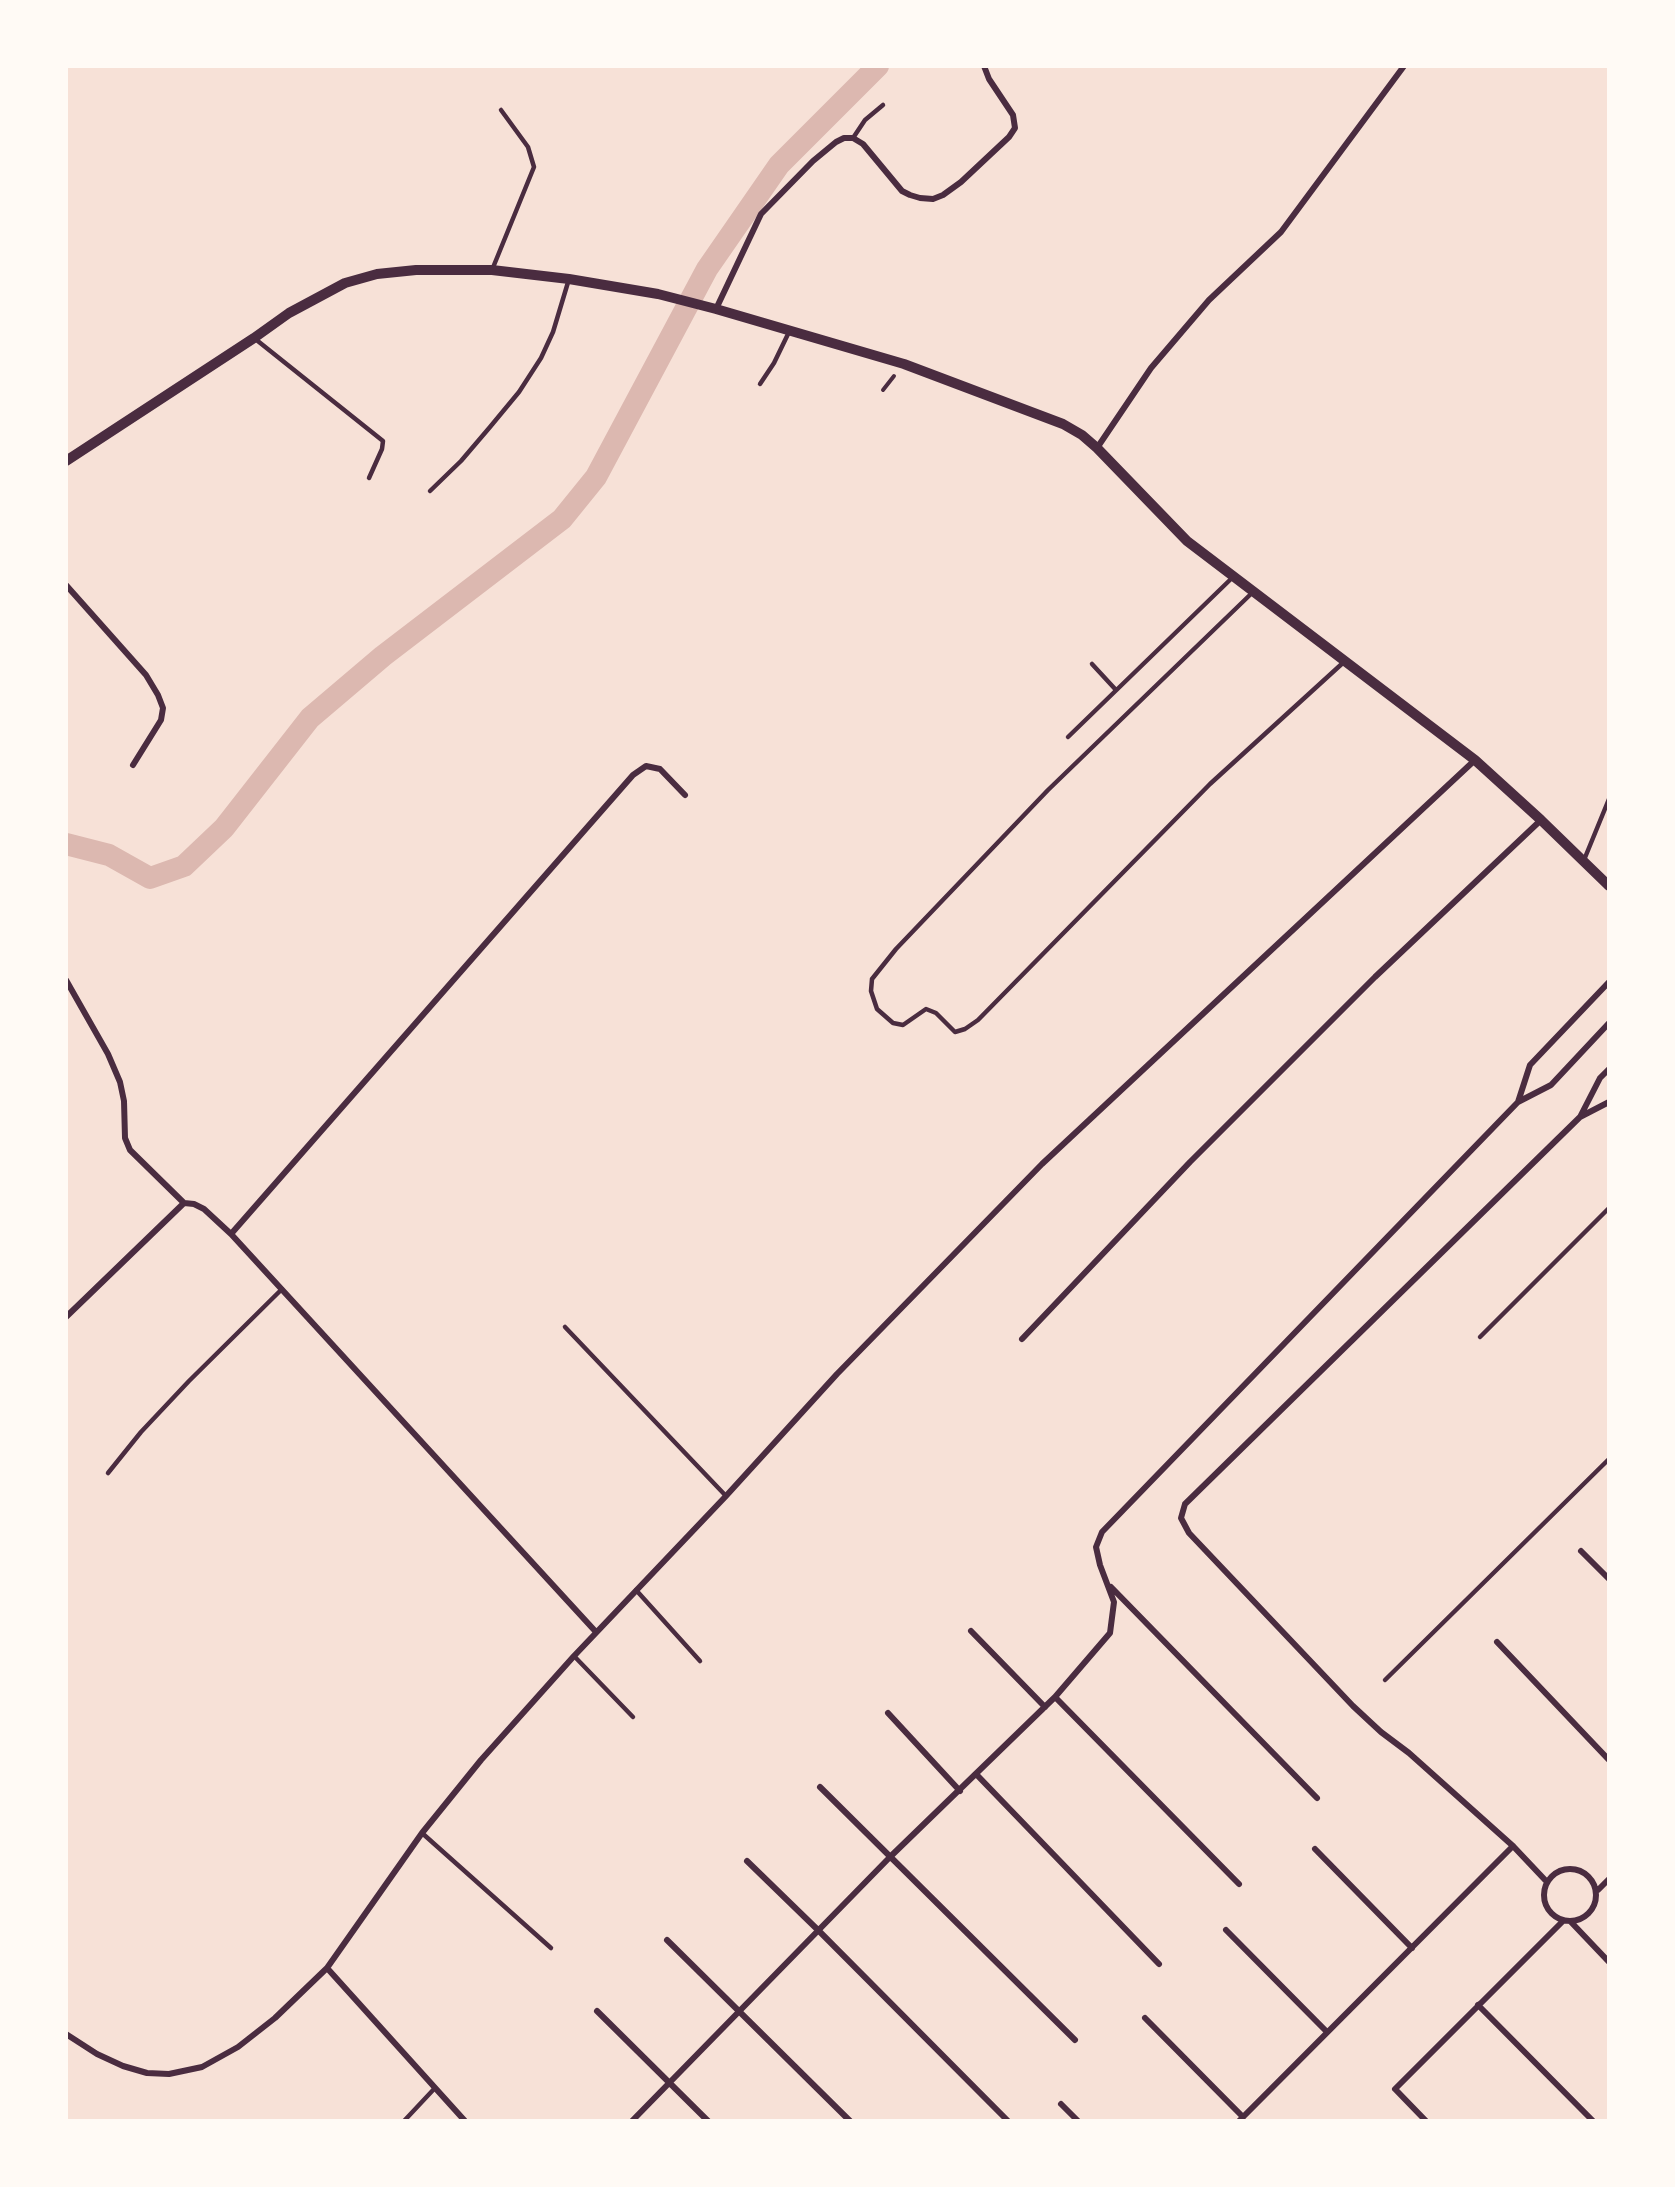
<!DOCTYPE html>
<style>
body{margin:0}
#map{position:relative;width:1675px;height:2187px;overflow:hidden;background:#f7e1d7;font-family:Cabin,sans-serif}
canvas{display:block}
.frame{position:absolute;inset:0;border:68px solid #fffaf5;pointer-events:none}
</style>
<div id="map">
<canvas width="1675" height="2187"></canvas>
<div class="frame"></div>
</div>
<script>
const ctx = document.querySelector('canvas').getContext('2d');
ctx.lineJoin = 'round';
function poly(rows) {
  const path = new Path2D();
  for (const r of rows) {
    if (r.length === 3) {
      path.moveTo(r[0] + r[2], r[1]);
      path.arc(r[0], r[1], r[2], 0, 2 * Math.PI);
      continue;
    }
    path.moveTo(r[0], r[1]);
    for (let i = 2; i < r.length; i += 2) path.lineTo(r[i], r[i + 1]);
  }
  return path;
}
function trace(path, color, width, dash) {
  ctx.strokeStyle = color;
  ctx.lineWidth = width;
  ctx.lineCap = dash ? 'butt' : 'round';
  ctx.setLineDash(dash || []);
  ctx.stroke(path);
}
const canal = poly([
 [66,844,109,855,150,878,184,866,224,828,310,718,383,656,562,519,596,477,707,269,779,165,878,66]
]);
const path = poly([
 [883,390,894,376]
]);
const service = poly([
 [853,138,865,120,883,105],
 [492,270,534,167,528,147,501,110],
 [254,338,383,441,382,449,369,478],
 [760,384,774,363,789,332],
 [430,491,461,461,490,427,519,392,541,358,553,332,569,279],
 [1253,592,1048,790,896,949,872,979,871,991,877,1009,893,1023,903,1025,926,1009,936,1013,955,1032,965,1029,978,1020,1210,784,1345,661],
 [1092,664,1116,690],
 [1068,737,1233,577],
 [1584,860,1609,799],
 [565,1327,726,1496],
 [1480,1337,1609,1208],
 [108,1473,141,1432,189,1381,282,1289],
 [636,1590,700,1661],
 [574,1656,633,1717],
 [1385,1680,1609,1459],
 [422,1833,551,1948],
 [404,2121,434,2089]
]);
const minor = poly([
 [716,309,761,214,813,161,836,142,844,138,853,138,863,144,902,191,910,195,920,198,933,199,943,195,961,182,1009,137,1015,128,1013,115,989,79,984,66],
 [1097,448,1151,368,1209,300,1281,232,1404,66],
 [66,585,146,675,158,695,163,708,161,720,133,765],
 [66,980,108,1054,120,1082,124,1101,125,1138,130,1150,184,1203,194,1204,204,1209,231,1234,596,1632],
 [1609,982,1530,1065,1518,1102,1551,1085,1609,1023],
 [1609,1069,1600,1078,1580,1117,1609,1102],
 [231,1234,633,775,646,766,660,769,685,795],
 [66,1317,184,1203],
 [1022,1339,1190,1162,1375,977,1541,820],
 [1581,1551,1609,1579],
 [1111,1587,1317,1798],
 [971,1631,1045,1707],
 [1497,1642,1609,1760],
 [1055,1697,1239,1884],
 [888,1713,960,1791],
 [976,1774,1159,1964],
 [820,1787,1075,2040],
 [1315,1849,1412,1948],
 [747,1861,819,1931,1008,2121],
 [1570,1895,26],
 [1547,1882,1513,1846,1409,1753,1381,1732,1353,1706,1189,1533,1181,1518,1185,1504,1580,1117],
 [1598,1890,1609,1879],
 [1571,1922,1609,1962],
 [1226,1930,1327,2032],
 [667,1940,850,2121],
 [327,1968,465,2121],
 [1478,2005,1593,2121],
 [597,2011,708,2121],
 [1145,2018,1243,2117],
 [66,2034,97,2054,123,2066,147,2073,169,2074,202,2067,238,2047,275,2018,327,1968,422,1833,481,1760,574,1656,726,1496,837,1374,1042,1164,1475,760],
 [1061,2104,1078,2121],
 [632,2121,891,1856,1055,1697,1110,1633,1114,1602,1100,1565,1096,1547,1102,1532,1518,1102],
 [1239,2121,1513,1846],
 [1426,2121,1395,2089,1563,1921]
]);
const tertiary = poly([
 [66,461,254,338,289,313,345,283,377,274,416,270,492,270,569,279,658,294,716,309,904,364,1063,424,1082,435,1097,448,1187,541,1475,760,1541,820,1609,886]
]);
trace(canal, '#dcb8b0', 22);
trace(path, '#4a2c40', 4);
trace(service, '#4a2c40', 4.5);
trace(minor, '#4a2c40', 6);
trace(tertiary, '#4a2c40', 10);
</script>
